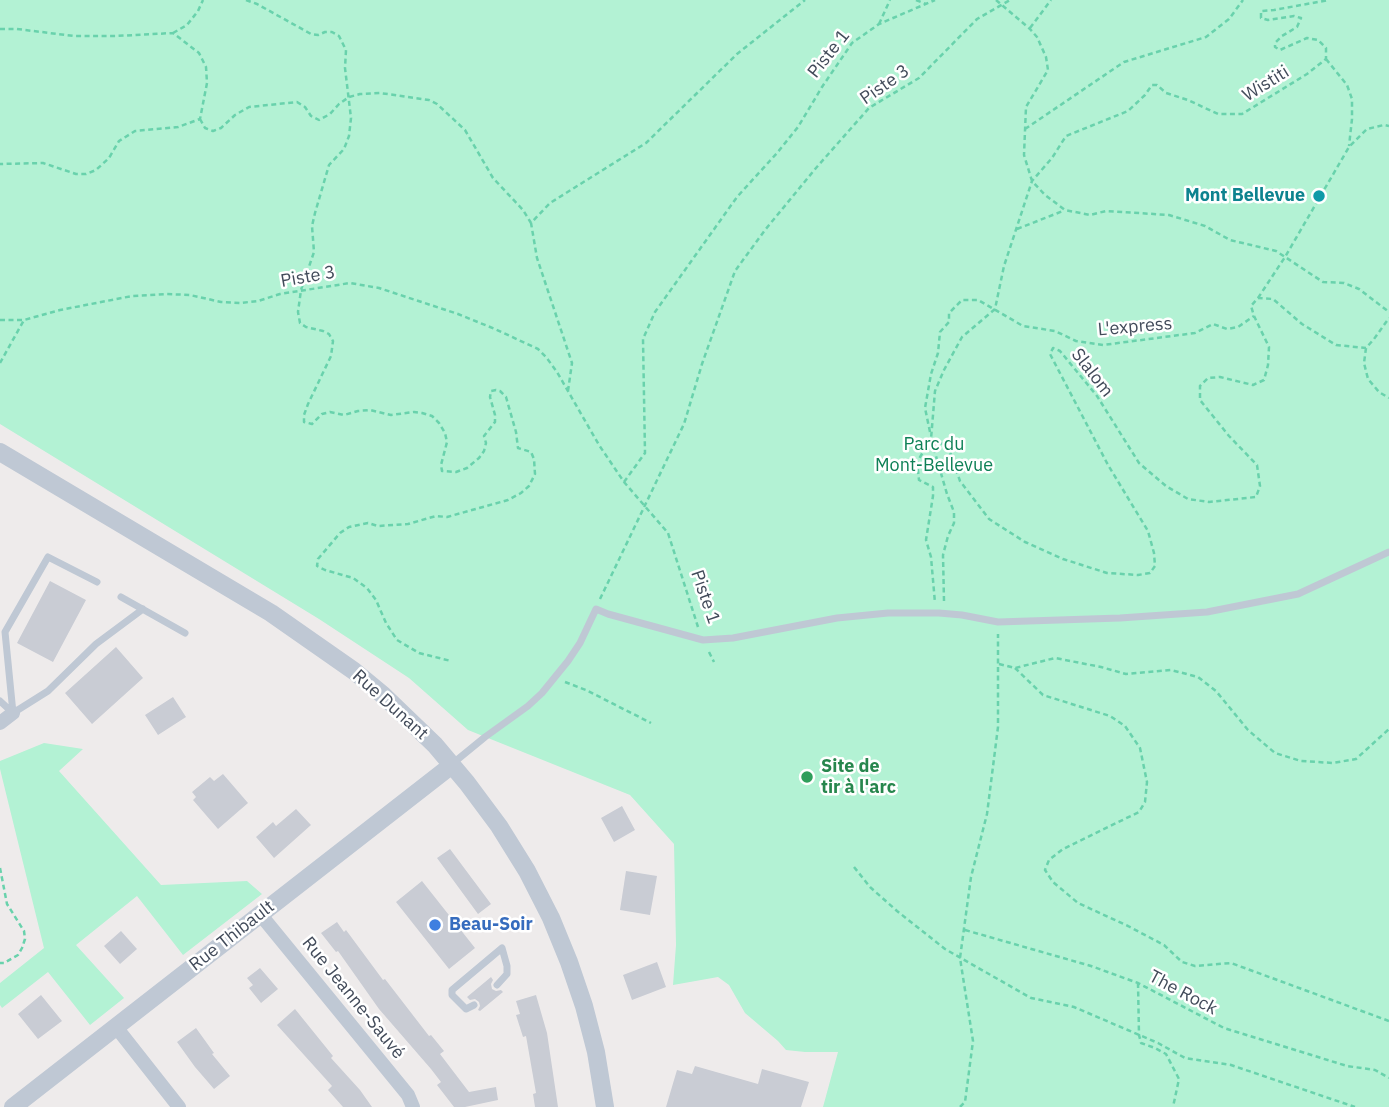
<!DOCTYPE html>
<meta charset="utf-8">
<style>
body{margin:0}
canvas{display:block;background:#eeebeb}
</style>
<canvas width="1389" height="1107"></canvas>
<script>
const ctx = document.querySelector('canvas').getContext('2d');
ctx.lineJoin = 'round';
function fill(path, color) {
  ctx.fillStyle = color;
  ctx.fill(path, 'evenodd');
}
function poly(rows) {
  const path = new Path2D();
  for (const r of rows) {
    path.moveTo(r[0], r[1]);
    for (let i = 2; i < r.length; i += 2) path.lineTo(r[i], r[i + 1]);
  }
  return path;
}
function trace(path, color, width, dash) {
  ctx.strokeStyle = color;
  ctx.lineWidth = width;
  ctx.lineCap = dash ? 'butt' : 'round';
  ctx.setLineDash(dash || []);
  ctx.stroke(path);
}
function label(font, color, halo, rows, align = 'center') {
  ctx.font = font + ' "IBM Plex Sans",sans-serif';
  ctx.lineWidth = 5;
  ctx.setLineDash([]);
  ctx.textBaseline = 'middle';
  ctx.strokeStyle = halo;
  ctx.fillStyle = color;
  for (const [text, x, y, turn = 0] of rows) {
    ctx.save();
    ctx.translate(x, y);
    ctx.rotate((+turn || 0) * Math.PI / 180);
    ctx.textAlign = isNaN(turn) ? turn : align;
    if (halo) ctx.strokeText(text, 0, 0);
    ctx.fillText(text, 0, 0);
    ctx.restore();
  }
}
const green = poly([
 [0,0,1389,0,1389,1107,823,1107,838,1052,805,1052,786,1050,778,1041,745,1013,729,985,718,977,673,985,676,945,674,844,630,795,468,730,409,678,319,619,0,424],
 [44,743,83,749,59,771,161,885,247,881,262,894,183,955,137,896,76,945,124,998,90,1025,48,972,2,1008,0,1005,0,983,44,948,0,769,0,761]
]);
const building = poly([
 [50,581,86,600,53,662,17,643],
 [116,647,143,678,92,724,65,693],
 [173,697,186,717,158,735,145,715],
 [223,774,248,803,218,829,193,800,196,797,192,792,210,777,214,781],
 [622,806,635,830,614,842,601,818],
 [296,809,311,825,274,858,256,837,273,822,276,826],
 [450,849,491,904,478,914,437,858],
 [626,871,657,876,650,915,620,910],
 [422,881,475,948,449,969,396,902],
 [337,922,344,932,346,930,383,980,385,979,429,1036,431,1035,444,1051,440,1054,469,1092,496,1087,498,1100,465,1107,454,1107,437,1085,441,1082,431,1069,379,1009,338,951,336,952,321,933],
 [121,931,137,949,120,964,104,946],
 [657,962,666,987,632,1000,623,975],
 [260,968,278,989,261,1003,249,988,253,985,247,978],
 [491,977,493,980,491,984,492,989,496,991,501,990,503,992,480,1011,478,1010,480,1006,479,1002,475,999,470,1000,467,997],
 [41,995,62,1021,38,1039,18,1014],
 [536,995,547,1033,558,1107,535,1107,533,1094,536,1093,526,1036,523,1037,516,1015,520,1014,516,1001],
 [295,1009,333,1056,331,1058,360,1090,372,1107,343,1107,328,1090,332,1086,277,1025],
 [196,1028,214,1053,212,1054,230,1076,214,1089,195,1067,177,1042],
 [695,1066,758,1084,762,1069,809,1082,801,1107,666,1107,677,1070,692,1074]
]);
const path = poly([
 [246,0,257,4,311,34,318,35,325,32,332,32,339,36,346,50,345,68,351,118,349,136,344,149,329,165,315,213,312,226,314,252,301,290,298,312,300,323,306,327,323,331,329,334,333,341,331,356,308,404,304,415,304,422,312,424,322,414,330,412,344,415,358,411,370,410,391,415,414,412,422,413,432,416,439,423,445,433,447,442,441,465,442,471,456,472,467,468,479,458,484,451,486,443,484,436,495,422,495,415,490,397,491,391,496,390,500,391,506,397,516,432,518,448,531,452,534,459,535,474,529,486,521,493,508,500,447,517,436,516,408,524,378,526,368,523,349,527,340,533,318,559,317,566,325,570,353,578,367,588,376,600,386,623,397,640,419,653,451,661],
 [916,0,926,4],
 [996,0,1030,29,1037,37,1046,57,1048,70,1026,107,1024,155,1032,181,1045,195,1065,210,1090,215,1106,211,1169,215,1205,226,1230,240,1276,251,1323,282,1344,283,1359,289,1389,312],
 [879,24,890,0],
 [1030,28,1051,0],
 [0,29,17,29,74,36,116,36,173,33,199,53,206,67,207,83,200,119,178,127,135,131,119,141,109,158,96,170,86,174,76,174,43,163,0,164],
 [173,33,187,25,198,11,203,0],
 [1326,59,1347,85,1352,99,1352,119,1349,146],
 [200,119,205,128,213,131,221,128,235,115,249,107,297,102,305,107,311,116,319,120,330,114,339,104,349,97,360,94,380,93,429,100,437,104,465,130,493,178,523,210,531,223],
 [1025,129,1124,62,1206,37,1229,19,1243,0],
 [1017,229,1063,211],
 [1258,298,1285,257,1349,147,1367,129,1384,125,1389,126],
 [0,320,24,320,60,310,132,296,167,294,190,295,221,302,240,303,258,301,280,294,350,283,379,288,458,314,495,329,538,349,546,357,557,372,599,445,624,482,668,533,698,627],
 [1366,348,1364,363,1368,379,1379,392,1389,398],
 [0,363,24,320],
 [568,391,572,363,537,258,531,223,550,203,646,143,737,54,805,0],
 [930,432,925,408,931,374,938,353,940,332,949,322,949,313,962,300,978,300,1023,326,1055,331,1076,341,1103,345,1195,333,1213,324,1227,329,1238,327,1254,316],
 [931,439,948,446,960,481,989,519,1025,542,1063,559,1107,573,1138,575,1150,573,1155,566,1154,553,1148,531,1108,465,1050,354,1053,348,1060,351,1097,396,1139,463,1166,486,1188,499,1209,502,1256,497,1260,486,1257,465,1229,436,1200,400,1200,386,1208,378,1220,377,1253,385,1264,380,1268,365,1269,347,1254,316,1251,306,1258,298,1273,299,1302,324,1336,345,1366,348,1374,339,1389,318],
 [931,439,917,462,919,480,933,487,933,496,926,540,931,557,935,603],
 [624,482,645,453,643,339,655,312,737,197,777,153,798,127,822,87,852,43,879,24,935,0],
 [600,599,684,424,702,364,735,271,765,230,816,168,869,108,919,78,977,19,1010,0],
 [944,601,943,555,948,536,954,523,954,512,947,494,931,439,935,391,944,370,962,337,995,309,1004,266,1032,181,1052,158,1066,136,1128,111,1145,95,1152,85,1157,85,1166,93,1188,100,1218,114,1242,114,1307,74,1326,59,1326,48,1318,40,1307,38,1280,50,1275,47,1275,43,1282,36,1297,27,1301,18,1294,16,1268,20,1261,18,1261,11,1274,10,1329,0],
 [709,652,714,662],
 [999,664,1015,668,1055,658,1101,667,1126,674,1171,670,1198,677,1216,691,1248,730,1275,753,1301,761,1333,763,1356,759,1389,729],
 [1015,668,1043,695,1110,716,1125,726,1140,748,1147,782,1145,802,1139,812,1063,849,1049,860,1045,870,1053,882,1078,903,1128,926,1164,945,1182,962,1195,966,1231,963,1389,1021],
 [565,682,586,690,651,723],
 [854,867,870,887,897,911,945,949,1031,998,1074,1007,1158,1043,1185,1058,1231,1065,1355,1107],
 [0,868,7,904,24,931,25,939,22,948,18,955,4,963,0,963],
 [965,930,1091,966,1138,983,1224,1028,1347,1066,1375,1070,1389,1078],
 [1138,983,1139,1035,1141,1043,1155,1048,1166,1054,1179,1079,1173,1107],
 [960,1107,965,1102,973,1041,960,958,971,877,987,814,998,727,998,634]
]);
const service = poly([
 [121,597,185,633],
 [0,701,13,713,5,632,48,557,97,582],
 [13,713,48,691,96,644,143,609],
 [452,764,485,737,528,706,542,693,568,661,580,643,596,609,608,614,703,640,733,638,837,618,888,613,939,613,962,615,998,622,1120,618,1207,612,1298,594,1389,552],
 [474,1005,466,1009,452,995,452,990,502,948,507,966,507,974,497,985]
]);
const minor = poly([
 [0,723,13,713],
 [260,914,408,1095,413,1107],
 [116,1027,179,1107]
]);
const tertiary = poly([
 [0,452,271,613,354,671,383,695,435,745,467,783,499,826,527,871,551,918,569,962,584,1006,596,1052,605,1107],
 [13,1107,452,765]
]);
const markers = [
 [1319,196,7,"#0f9aa8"],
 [807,777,7,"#2e9e5b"],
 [435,925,7,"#3f7fe0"]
];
const streetNames = [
 ["Piste 1",829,54,-52],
 ["Wistiti",1266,84,-32],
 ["Piste 3",885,85,-35],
 ["Piste 3",308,277,-10],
 ["L'express",1135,327,-5],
 ["Slalom",1092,373,52],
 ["Piste 1",705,597,71],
 ["Rue Dunant",390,705,42],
 ["Rue Thibault",232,936,-38],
 ["The Rock",1183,993,28],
 ["Rue Jeanne-Sauvé",353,998,51]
];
const cultureNames = [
 ["Mont Bellevue",1305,196]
];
const parkNames = [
 ["Parc du",934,445],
 ["Mont-Bellevue",934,466]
];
const leisureNames = [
 ["Site de",821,767],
 ["tir à l'arc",821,788]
];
const shopNames = [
 ["Beau-Soir",449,925]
];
fill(green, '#b3f2d4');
fill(building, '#c9ccd4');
trace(path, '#69d2ac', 2.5, [5, 3.5]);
trace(service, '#bfc8d4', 7);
trace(minor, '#bfc8d4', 14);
trace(tertiary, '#bfc8d4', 18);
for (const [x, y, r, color] of markers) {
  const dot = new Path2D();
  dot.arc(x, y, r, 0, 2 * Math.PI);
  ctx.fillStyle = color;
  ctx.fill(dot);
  trace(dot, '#fff', 2.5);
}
label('18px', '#424b5a', '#fff', streetNames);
label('bold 18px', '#0d838f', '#fff', cultureNames, 'right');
label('18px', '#0e8056', '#fff', parkNames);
label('bold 18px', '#27864d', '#fff', leisureNames, 'left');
label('bold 18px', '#366cbe', '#fff', shopNames, 'left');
</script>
